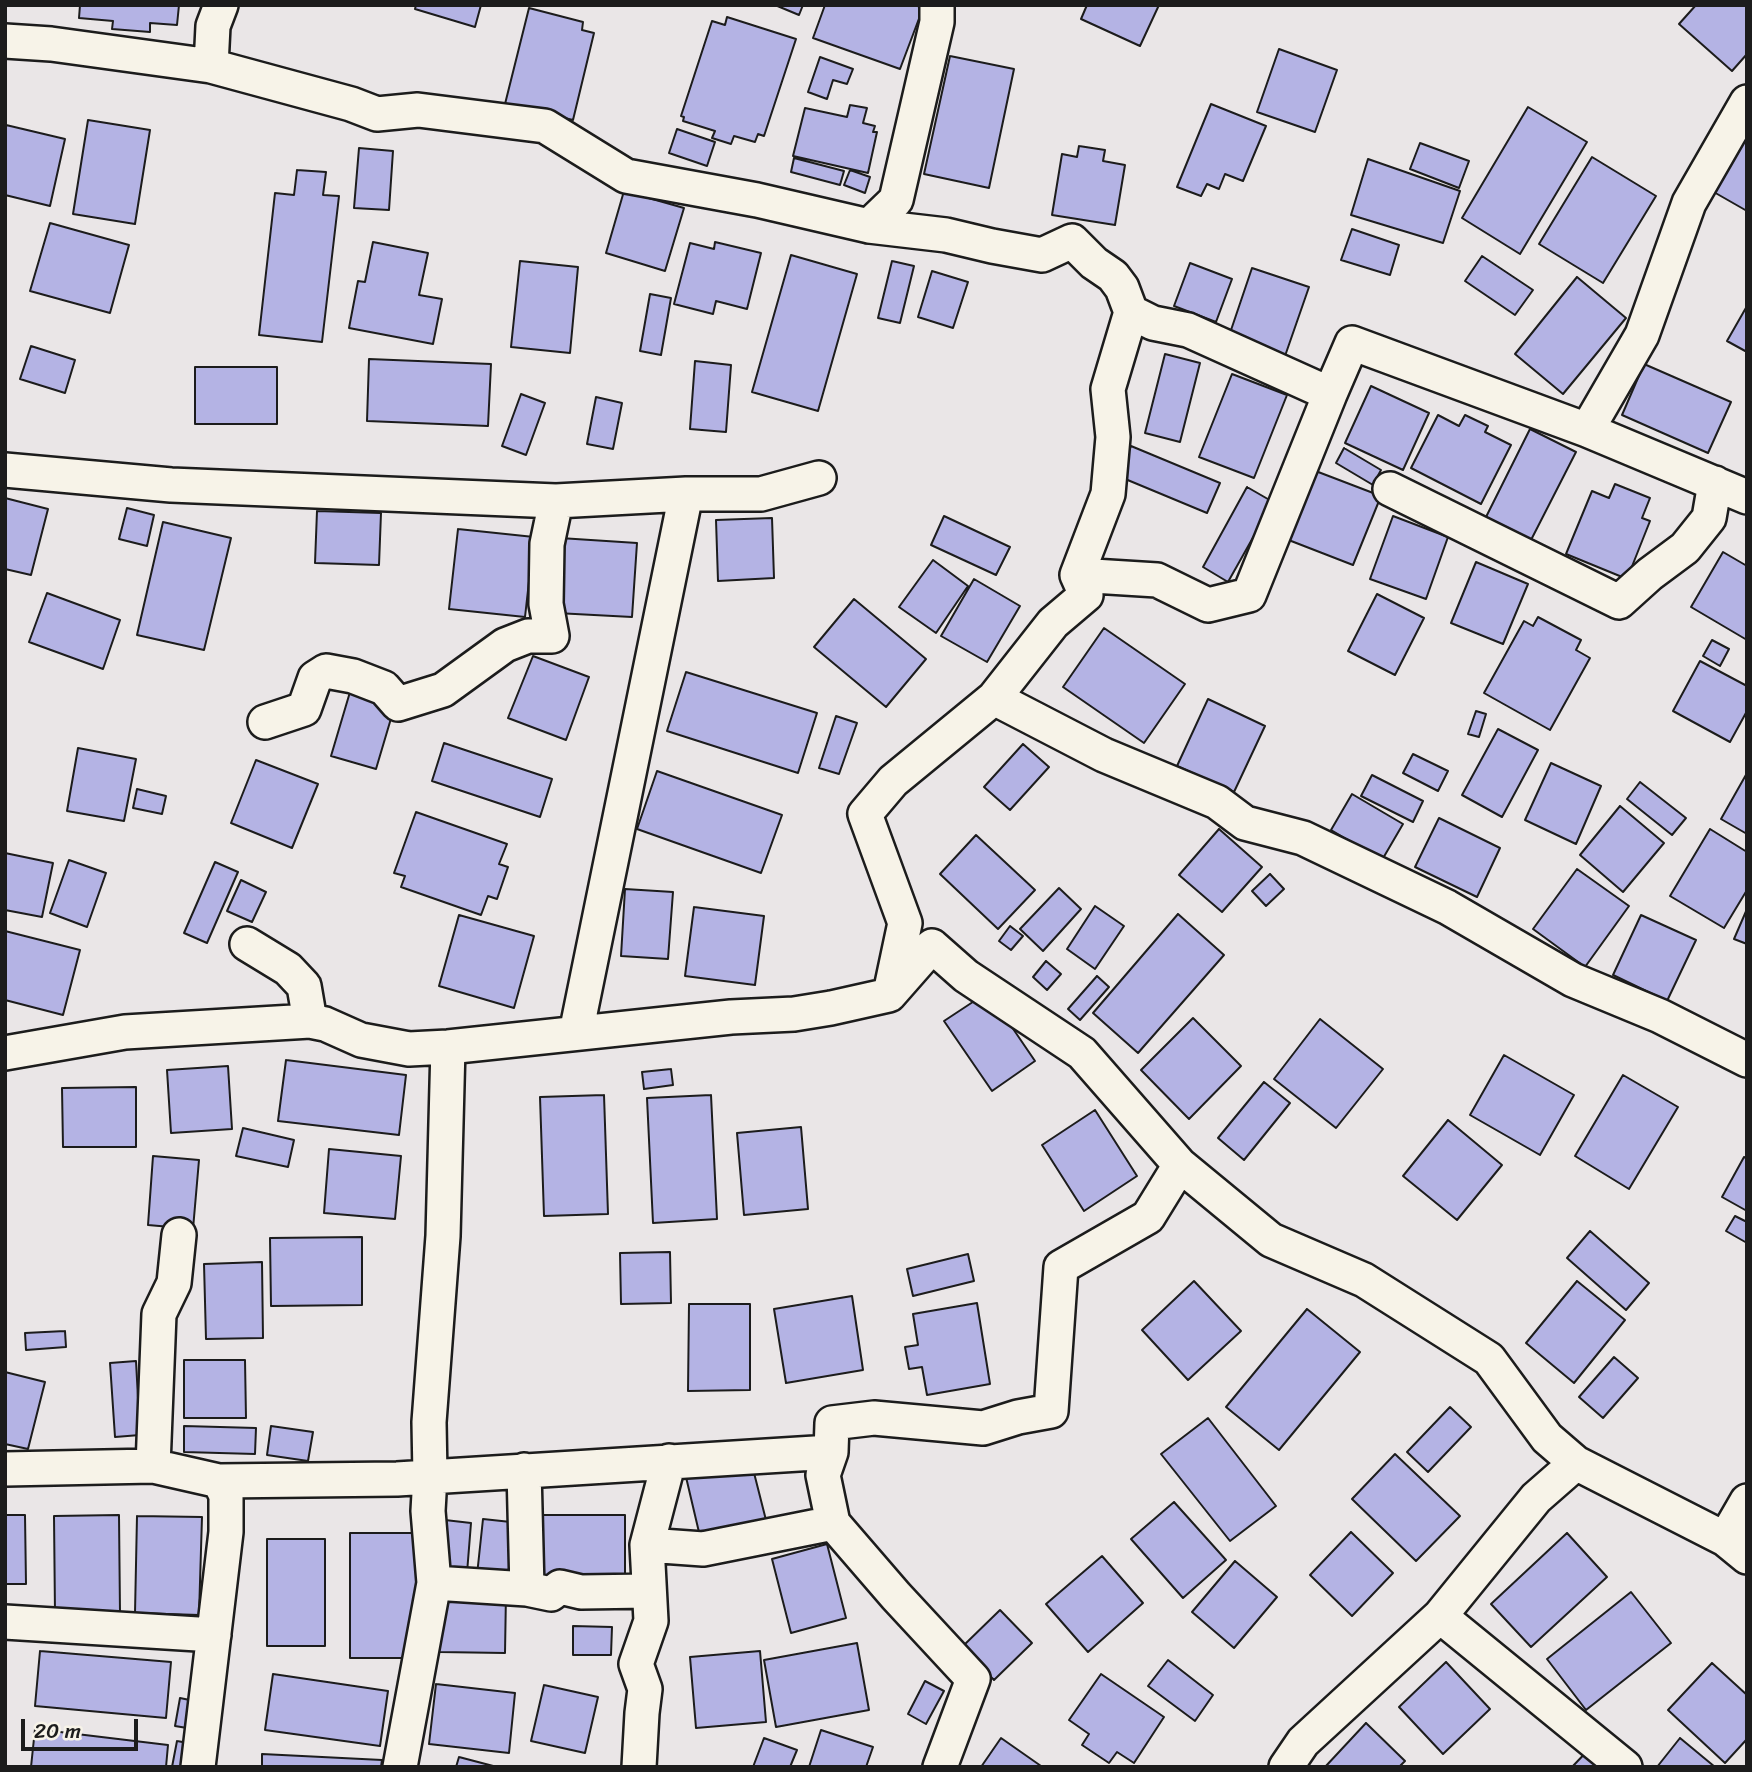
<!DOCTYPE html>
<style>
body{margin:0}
#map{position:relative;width:1752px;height:1772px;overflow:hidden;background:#eae6e7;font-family:Sriracha,sans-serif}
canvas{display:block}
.frame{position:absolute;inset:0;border:7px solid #1c1c1c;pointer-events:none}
.scale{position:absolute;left:21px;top:1719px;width:117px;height:32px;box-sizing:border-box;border:4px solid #1c1c1c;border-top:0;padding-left:9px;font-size:21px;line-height:24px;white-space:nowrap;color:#1c1c1c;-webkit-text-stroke:5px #f7f3e8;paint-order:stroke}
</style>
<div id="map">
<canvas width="1752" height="1772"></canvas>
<div class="frame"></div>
<div class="scale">20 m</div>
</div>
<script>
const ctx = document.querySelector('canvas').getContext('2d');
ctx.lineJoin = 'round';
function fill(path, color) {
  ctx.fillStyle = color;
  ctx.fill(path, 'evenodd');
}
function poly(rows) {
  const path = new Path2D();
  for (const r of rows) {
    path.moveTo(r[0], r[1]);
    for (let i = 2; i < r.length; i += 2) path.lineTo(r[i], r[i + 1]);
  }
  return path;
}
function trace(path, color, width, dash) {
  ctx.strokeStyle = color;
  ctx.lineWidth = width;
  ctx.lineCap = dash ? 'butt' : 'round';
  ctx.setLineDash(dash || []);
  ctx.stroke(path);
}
const building = poly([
 [80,5,179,5,177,25,150,23,150,32,112,29,113,21,79,18,80,5],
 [416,5,481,5,475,27,415,9,416,5],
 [775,5,803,5,799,15,775,5],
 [825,5,915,5,923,8,900,69,813,38,825,5],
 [1087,5,1159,5,1140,46,1081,19,1087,5],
 [1696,5,1747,5,1747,54,1732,71,1679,24,1696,5],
 [529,8,583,22,582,30,594,33,573,120,505,104,529,8],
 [727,17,796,39,764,136,758,134,755,142,734,136,731,144,712,138,715,131,683,121,684,117,681,116,712,21,725,25,727,17],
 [1279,49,1337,70,1315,132,1257,112,1279,49],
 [950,56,1014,69,989,188,924,174,950,56],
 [820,57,853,69,847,84,833,80,827,99,808,92,820,57],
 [1211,104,1266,126,1243,181,1225,174,1219,189,1207,184,1201,196,1177,187,1211,104],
 [850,105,867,108,863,123,875,126,873,132,877,132,868,173,793,156,805,108,847,117,850,105],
 [1528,107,1587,142,1520,254,1462,218,1528,107],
 [88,120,150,130,135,224,73,214,88,120],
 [6,125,65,139,50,206,5,195,6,125],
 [1747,128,1747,211,1712,191,1747,128],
 [677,129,715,142,707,166,669,153,677,129],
 [1420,143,1469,161,1459,188,1410,169,1420,143],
 [1079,146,1105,150,1103,161,1125,165,1115,225,1052,215,1062,154,1077,157,1079,146],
 [359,148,393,151,389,210,354,208,359,148],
 [1592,157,1656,196,1603,283,1539,244,1592,157],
 [794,158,844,171,840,185,791,172,794,158],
 [1368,159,1460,191,1443,243,1351,215,1368,159],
 [297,170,326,172,323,195,339,196,322,342,259,335,275,193,294,195,297,170],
 [850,170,870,177,865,193,844,185,850,170],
 [624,191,684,208,665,271,606,253,624,191],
 [50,223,129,245,110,313,30,291,50,223],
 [1352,229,1399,245,1390,275,1341,260,1352,229],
 [373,242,428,253,419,295,442,299,433,344,349,328,358,281,365,282,373,242],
 [715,242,761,253,747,309,716,301,713,314,674,304,690,243,714,249,715,242],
 [791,255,857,274,818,411,752,392,791,255],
 [1482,256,1533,290,1515,315,1465,281,1482,256],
 [520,261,578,267,570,353,511,347,520,261],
 [892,261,914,266,900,323,878,318,892,261],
 [1190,263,1232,279,1216,322,1174,306,1190,263],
 [1252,268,1309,287,1285,356,1229,336,1252,268],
 [932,271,968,282,953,328,918,317,932,271],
 [1577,277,1626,318,1563,394,1515,354,1577,277],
 [650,294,671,298,661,355,640,351,650,294],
 [1747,306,1747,352,1727,341,1747,306],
 [31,346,75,360,65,393,20,379,31,346],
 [1165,354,1200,363,1180,442,1145,433,1165,354],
 [369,359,491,364,488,426,367,421,369,359],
 [695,361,731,365,726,432,690,429,695,361],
 [1644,364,1731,402,1708,453,1622,415,1644,364],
 [195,367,277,367,277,424,195,424,195,367],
 [1232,374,1287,395,1254,478,1199,457,1232,374],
 [1371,386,1429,413,1403,470,1345,443,1371,386],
 [521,394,545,403,526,455,502,446,521,394],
 [596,397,622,403,613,449,587,444,596,397],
 [1438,415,1459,426,1465,415,1488,426,1485,432,1511,445,1481,504,1411,468,1438,415],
 [1530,429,1576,452,1531,540,1486,517,1530,429],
 [1131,446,1220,483,1207,513,1118,476,1131,446],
 [1344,448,1381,470,1373,485,1336,463,1344,448],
 [1313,470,1381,496,1353,565,1286,539,1313,470],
 [1615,484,1650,498,1642,518,1650,521,1627,579,1566,554,1592,491,1609,498,1615,484],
 [1247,487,1273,502,1228,582,1203,567,1247,487],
 [5,498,48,509,31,575,5,569,5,498],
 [127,508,154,515,147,546,119,539,127,508],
 [317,511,381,513,379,565,315,563,317,511],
 [944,516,1010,547,996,575,931,545,944,516],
 [1393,516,1448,537,1426,599,1370,579,1393,516],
 [772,518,774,578,718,581,716,520,772,518],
 [163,522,231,538,204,650,137,635,163,522],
 [458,529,534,537,525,617,449,609,458,529],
 [560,538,637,543,632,617,556,613,560,538],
 [1723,552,1747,566,1747,640,1691,607,1723,552],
 [933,560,968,586,936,633,899,607,933,560],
 [1476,562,1528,584,1503,644,1451,623,1476,562],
 [974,579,1020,606,987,662,941,636,974,579],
 [47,593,120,620,103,669,29,642,47,593],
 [1377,594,1424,618,1395,675,1348,651,1377,594],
 [854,599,926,659,886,707,814,647,854,599],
 [1538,617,1581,640,1576,650,1590,658,1550,730,1484,693,1524,621,1533,626,1538,617],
 [1104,628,1185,684,1144,743,1063,687,1104,628],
 [1712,640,1729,649,1720,666,1703,656,1712,640],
 [533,656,589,677,566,740,508,718,533,656],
 [1700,661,1747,686,1747,711,1730,742,1673,711,1700,661],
 [686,672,817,713,798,773,667,731,686,672],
 [350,692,395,705,376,769,331,756,350,692],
 [1208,699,1265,726,1234,792,1177,766,1208,699],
 [1476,711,1486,714,1479,737,1468,734,1476,711],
 [836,716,857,723,839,774,819,768,836,716],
 [1498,729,1538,750,1502,817,1462,795,1498,729],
 [444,743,552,779,540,817,432,781,444,743],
 [1023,744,1049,767,1010,810,984,787,1023,744],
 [78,748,136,759,124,821,67,811,78,748],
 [1413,754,1448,771,1438,791,1403,773,1413,754],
 [256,760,318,784,292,848,231,823,256,760],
 [1551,763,1601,786,1576,844,1525,820,1551,763],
 [657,771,782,815,761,873,637,829,657,771],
 [1747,773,1747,834,1721,819,1747,773],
 [1372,775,1423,801,1413,822,1361,796,1372,775],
 [1640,782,1686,818,1672,835,1627,799,1640,782],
 [137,789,166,796,162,814,133,808,137,789],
 [1352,794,1403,824,1382,860,1331,830,1352,794],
 [1620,806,1664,843,1623,892,1580,855,1620,806],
 [416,812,507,844,499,864,508,867,497,899,488,896,481,915,401,887,405,876,394,873,416,812],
 [1439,818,1500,848,1477,897,1415,867,1439,818],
 [1219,829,1262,867,1222,912,1179,875,1219,829],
 [1710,829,1747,852,1747,890,1724,928,1670,896,1710,829],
 [976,835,1035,890,998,929,940,874,976,835],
 [5,853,53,863,42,917,5,910,5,853],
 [69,860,106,873,87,927,50,913,69,860],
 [215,862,238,872,207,943,184,933,215,862],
 [1577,869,1629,906,1585,967,1533,929,1577,869],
 [1270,874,1284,889,1266,906,1252,891,1270,874],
 [241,880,266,892,252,922,227,911,241,880],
 [1059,888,1081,909,1043,951,1020,929,1059,888],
 [625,889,673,892,668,959,621,956,625,889],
 [1095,906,1124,926,1095,969,1067,949,1095,906],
 [694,907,764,916,755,985,685,976,694,907],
 [1747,909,1747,944,1734,939,1747,909],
 [1178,914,1224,955,1138,1053,1093,1013,1178,914],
 [459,915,534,936,514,1008,439,986,459,915],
 [1641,915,1696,940,1667,1001,1613,975,1641,915],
 [1010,926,1023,936,1011,950,999,941,1010,926],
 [5,931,80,950,63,1015,5,1000,5,931],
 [1046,961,1061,974,1047,990,1033,977,1046,961],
 [1097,976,1109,987,1080,1020,1068,1009,1097,976],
 [988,992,1035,1061,992,1091,944,1021,988,992],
 [1193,1018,1241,1066,1189,1119,1141,1070,1193,1018],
 [1320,1019,1383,1069,1336,1128,1274,1079,1320,1019],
 [1504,1055,1574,1095,1540,1155,1470,1115,1504,1055],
 [286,1060,406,1075,399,1135,278,1121,286,1060],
 [228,1066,232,1129,171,1133,167,1070,228,1066],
 [671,1069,673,1085,644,1089,642,1072,671,1069],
 [1623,1075,1678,1107,1629,1189,1575,1156,1623,1075],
 [1264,1082,1290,1103,1244,1160,1218,1138,1264,1082],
 [136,1087,136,1147,63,1147,62,1088,136,1087],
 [604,1095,608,1214,544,1216,540,1097,604,1095],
 [711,1095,717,1219,653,1223,647,1098,711,1095],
 [1095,1110,1137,1176,1084,1211,1042,1145,1095,1110],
 [1448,1120,1502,1165,1457,1220,1403,1176,1448,1120],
 [801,1127,808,1209,744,1215,737,1133,801,1127],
 [243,1128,294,1140,288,1167,236,1156,243,1128],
 [329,1149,401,1156,395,1219,324,1213,329,1149],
 [153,1156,199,1160,193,1229,148,1225,153,1156],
 [1744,1157,1747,1158,1747,1211,1722,1197,1744,1157],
 [1735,1216,1747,1222,1747,1243,1726,1231,1735,1216],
 [1590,1231,1649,1283,1626,1310,1567,1258,1590,1231],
 [362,1237,362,1305,271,1306,270,1238,362,1237],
 [670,1252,671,1303,621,1304,620,1253,670,1252],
 [968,1254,974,1281,913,1296,907,1269,968,1254],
 [262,1262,263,1338,206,1339,204,1264,262,1262],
 [1194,1281,1241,1331,1188,1380,1142,1330,1194,1281],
 [1577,1281,1625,1320,1574,1383,1526,1343,1577,1281],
 [852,1296,863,1370,786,1383,774,1309,852,1296],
 [977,1303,990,1384,927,1395,922,1367,909,1369,905,1347,918,1345,913,1314,977,1303],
 [689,1304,750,1304,750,1390,688,1391,689,1304],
 [1307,1309,1360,1352,1279,1450,1226,1407,1307,1309],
 [65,1331,66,1347,26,1350,25,1333,65,1331],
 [1614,1357,1638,1378,1603,1418,1579,1397,1614,1357],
 [184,1360,245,1360,246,1418,184,1418,184,1360],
 [136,1361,140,1435,115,1437,110,1363,136,1361],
 [5,1372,45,1382,28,1449,5,1444,5,1372],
 [1450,1407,1471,1427,1428,1472,1407,1452,1450,1407],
 [1208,1418,1276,1506,1230,1541,1161,1454,1208,1418],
 [184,1426,256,1428,255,1454,184,1452,184,1426],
 [271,1426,313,1432,308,1461,267,1455,271,1426],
 [1395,1454,1460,1516,1416,1561,1352,1499,1395,1454],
 [751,1461,768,1528,702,1545,686,1477,751,1461],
 [1174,1502,1226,1560,1183,1598,1131,1539,1174,1502],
 [5,1515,25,1515,26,1584,5,1584,5,1515],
 [119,1515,120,1613,55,1614,54,1516,119,1515],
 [538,1515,625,1515,625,1577,538,1578,538,1515],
 [137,1516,202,1517,199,1615,135,1613,137,1516],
 [483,1519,520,1523,514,1579,477,1575,483,1519],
 [445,1520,471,1523,467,1573,440,1571,445,1520],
 [1351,1532,1393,1573,1352,1616,1310,1575,1351,1532],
 [350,1533,416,1533,416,1658,350,1658,350,1533],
 [1567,1533,1607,1577,1531,1647,1491,1604,1567,1533],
 [267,1539,325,1539,325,1646,267,1646,267,1539],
 [827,1544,846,1618,791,1633,772,1559,827,1544],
 [1102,1556,1143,1603,1088,1652,1046,1604,1102,1556],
 [1235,1561,1277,1597,1234,1648,1192,1612,1235,1561],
 [440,1591,506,1593,505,1653,439,1652,440,1591],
 [1631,1592,1671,1643,1586,1710,1547,1659,1631,1592],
 [1000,1610,1032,1643,994,1680,962,1647,1000,1610],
 [573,1626,612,1627,611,1655,573,1655,573,1626],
 [857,1643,869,1710,776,1727,764,1660,857,1643],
 [40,1651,171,1662,166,1718,35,1706,40,1651],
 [760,1651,766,1722,696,1728,690,1657,760,1651],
 [1168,1660,1213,1695,1195,1721,1148,1686,1168,1660],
 [1446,1662,1490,1709,1443,1754,1399,1707,1446,1662],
 [1712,1663,1747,1695,1747,1739,1725,1763,1668,1710,1712,1663],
 [273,1674,388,1691,380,1746,265,1730,273,1674],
 [1101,1674,1164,1717,1134,1763,1117,1752,1109,1763,1082,1745,1089,1734,1069,1720,1101,1674],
 [925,1681,944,1691,926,1724,908,1714,925,1681],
 [436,1684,515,1693,509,1753,429,1744,436,1684],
 [544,1685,598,1697,585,1753,531,1741,544,1685],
 [180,1698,204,1703,199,1730,175,1726,180,1698],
 [1366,1723,1405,1761,1399,1767,1325,1767,1366,1723],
 [35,1729,168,1745,166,1767,31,1767,35,1729],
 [821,1730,873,1747,866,1767,809,1767,821,1730],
 [764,1738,797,1750,790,1767,753,1767,764,1738],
 [1001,1738,1041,1766,1041,1767,981,1767,1001,1738],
 [1680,1738,1715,1767,1657,1767,1680,1738],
 [177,1741,199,1745,195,1767,172,1767,177,1741],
 [1593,1745,1616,1767,1572,1767,1593,1745],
 [262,1754,382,1760,381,1767,262,1767,262,1754],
 [459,1757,497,1767,456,1767,459,1757]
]);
const street = poly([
 [5,41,51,44,211,66,351,104,377,114,418,110,545,126,626,176,757,200,869,226,946,235,992,246,1042,255,1072,241,1094,263,1113,276,1122,288,1131,312,1153,323,1188,330,1330,394,1352,343,1587,430,1747,497],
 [211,66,213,26,221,5],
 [869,226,896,200,937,22,937,5],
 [1587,430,1642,335,1689,203,1747,102],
 [5,470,171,485,556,501,686,494,761,494,819,478],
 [1390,489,1619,602,1650,574,1685,548,1709,518,1715,483],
 [1077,575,1108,494,1113,437,1108,389,1131,312],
 [994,698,1104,755,1217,802,1245,823,1303,838,1447,907,1573,980,1660,1016,1747,1060],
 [265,722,304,709,315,678,326,671,353,676,384,688,398,704,443,690,505,645,528,636,552,636,546,604,547,544,556,501],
 [247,944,288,969,304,986,310,1021],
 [891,989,905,923,865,814,893,781,994,698,1053,623,1086,595,1077,575,1157,580,1208,605,1249,595,1330,394],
 [576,1033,686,494],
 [5,1053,125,1032,310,1021,325,1024,361,1040,409,1049,448,1047,731,1017,794,1014,831,1008,889,995,932,946,966,976,1082,1053,1180,1165,1271,1240,1364,1280,1489,1359,1547,1438,1576,1463,1725,1539,1747,1557],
 [153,1466,159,1314,174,1283,179,1235],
 [5,1469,153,1466,219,1481,397,1479,831,1452],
 [524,1470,527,1589],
 [1725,1539,1747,1501],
 [647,1545,703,1549,833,1523],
 [434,1583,527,1589,551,1594,560,1587,581,1592,648,1591],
 [1440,1616,1625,1767],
 [5,1622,214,1635],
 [198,1767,226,1532,226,1495,219,1481],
 [400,1767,434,1583,428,1511,430,1476,429,1422,443,1236,448,1047],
 [639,1767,642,1713,645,1689,636,1664,651,1621,647,1545,669,1461],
 [940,1767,973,1679,896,1596,833,1523,823,1475,831,1452,832,1423,874,1418,983,1428,1018,1417,1051,1411,1061,1267,1148,1217,1180,1165],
 [1286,1767,1303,1742,1440,1616,1536,1498,1576,1463]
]);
fill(building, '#b4b3e4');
trace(building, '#1c1c1c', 2);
trace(street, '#1c1c1c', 38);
trace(street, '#f7f3e8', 33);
</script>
